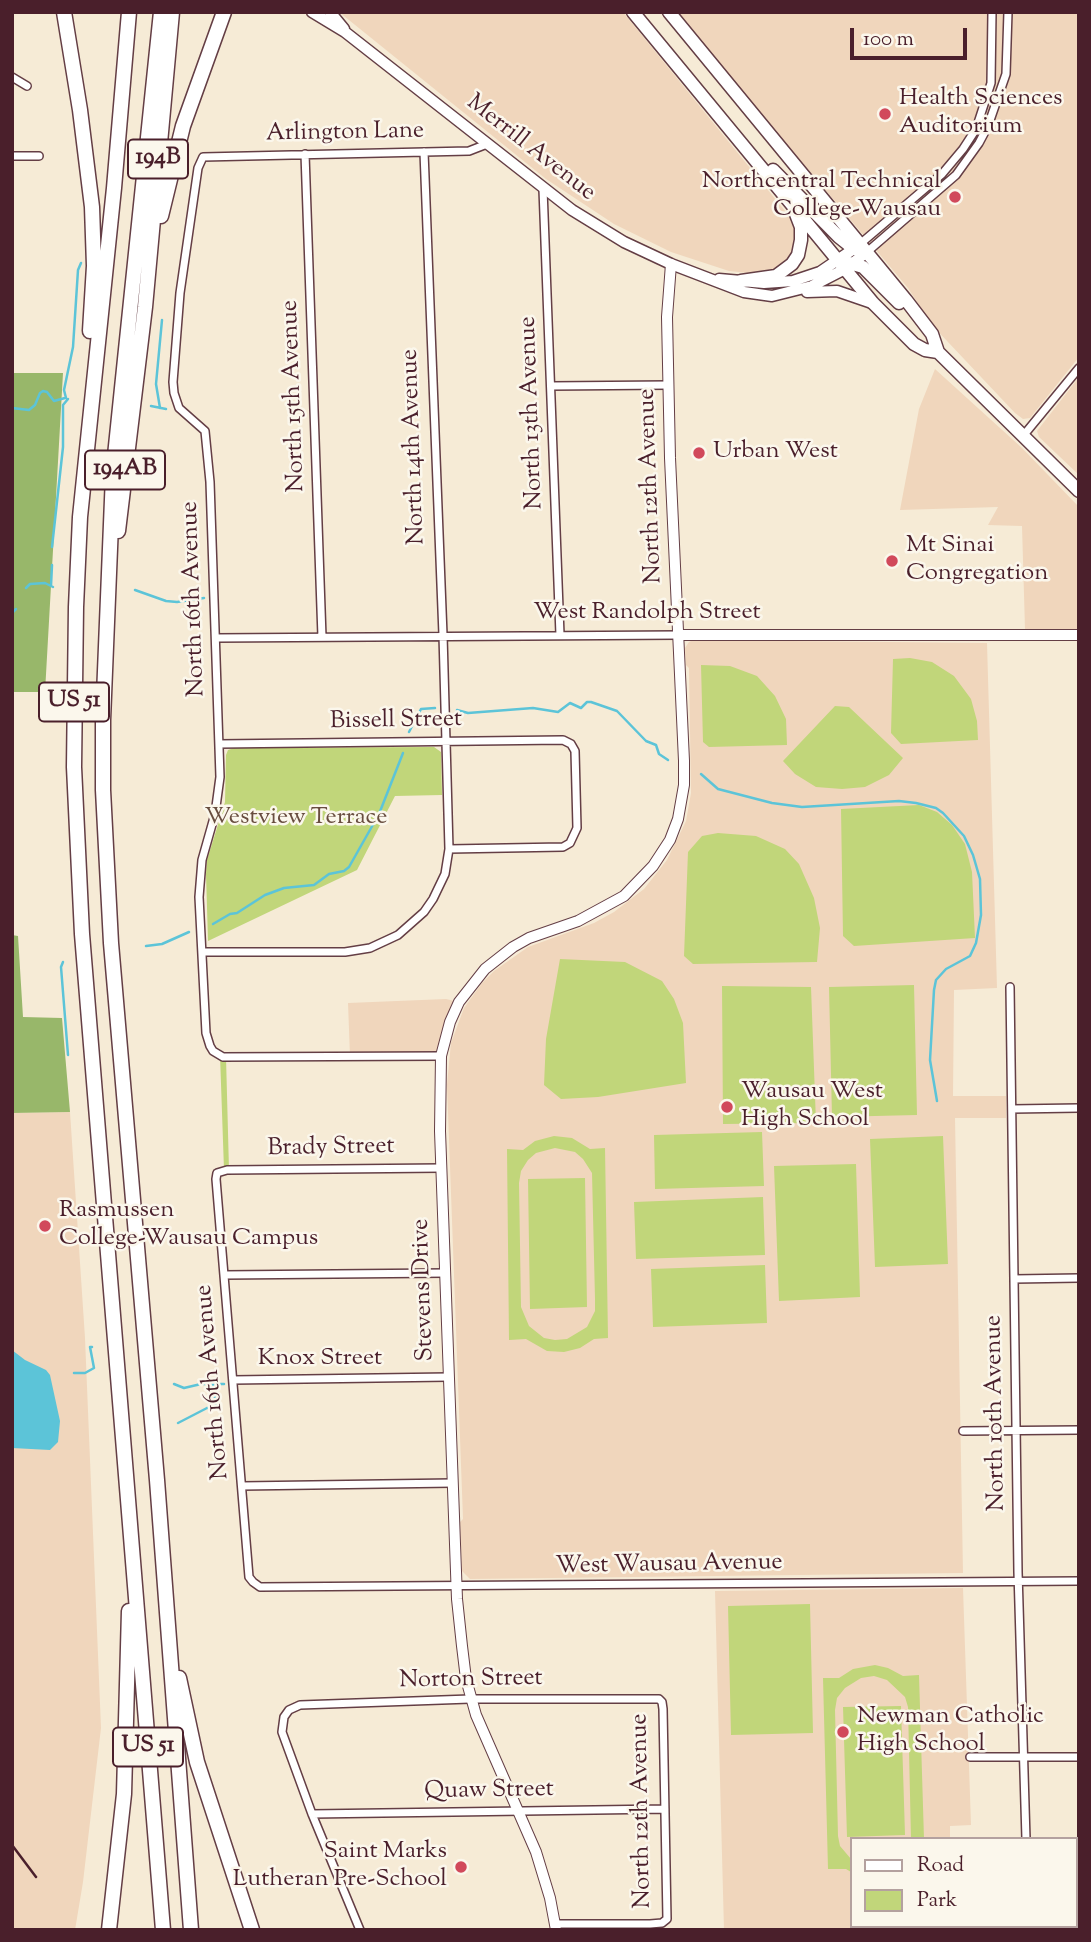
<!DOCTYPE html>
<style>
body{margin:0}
#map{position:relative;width:1091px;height:1942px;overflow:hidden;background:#f6ebd6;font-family:"Sorts Mill Goudy",serif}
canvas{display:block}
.frame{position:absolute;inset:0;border:14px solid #4a1f2b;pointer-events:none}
.legend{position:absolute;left:850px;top:1837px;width:228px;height:91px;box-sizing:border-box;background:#fbf7ec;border:2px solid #b4a19f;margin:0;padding:9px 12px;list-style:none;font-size:21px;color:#4a1f2b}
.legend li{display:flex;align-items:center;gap:14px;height:35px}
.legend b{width:35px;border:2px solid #b4a19f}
.scale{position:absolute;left:850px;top:28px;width:117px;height:32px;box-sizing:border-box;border:4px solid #4a1f2b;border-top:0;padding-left:9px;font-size:21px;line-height:24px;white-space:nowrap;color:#4a1f2b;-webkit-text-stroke:5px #fbf7ec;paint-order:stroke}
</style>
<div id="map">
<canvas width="1091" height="1942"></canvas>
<div class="frame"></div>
<ul class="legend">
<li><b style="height:9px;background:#fff"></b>Road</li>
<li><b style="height:19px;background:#c1d67a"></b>Park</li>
</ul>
<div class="scale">100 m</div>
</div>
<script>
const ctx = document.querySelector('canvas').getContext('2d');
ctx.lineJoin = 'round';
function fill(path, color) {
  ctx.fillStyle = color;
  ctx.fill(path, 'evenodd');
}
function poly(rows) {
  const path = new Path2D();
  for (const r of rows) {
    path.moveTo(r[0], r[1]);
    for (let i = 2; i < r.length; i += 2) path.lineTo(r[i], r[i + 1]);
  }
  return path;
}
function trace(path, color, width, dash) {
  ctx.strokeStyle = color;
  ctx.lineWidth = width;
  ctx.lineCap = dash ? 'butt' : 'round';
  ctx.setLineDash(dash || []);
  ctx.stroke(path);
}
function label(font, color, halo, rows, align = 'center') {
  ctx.font = font + ' "Sorts Mill Goudy",serif';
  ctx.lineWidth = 5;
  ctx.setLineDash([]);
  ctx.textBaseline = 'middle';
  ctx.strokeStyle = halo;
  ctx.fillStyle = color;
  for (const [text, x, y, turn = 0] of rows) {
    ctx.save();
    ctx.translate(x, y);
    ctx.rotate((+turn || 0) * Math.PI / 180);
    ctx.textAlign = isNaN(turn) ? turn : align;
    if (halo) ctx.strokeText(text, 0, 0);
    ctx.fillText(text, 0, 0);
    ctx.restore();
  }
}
const built = poly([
 [339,12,623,12,794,222,797,236,792,258,775,271,758,274,729,271,671,252,614,224,546,179],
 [675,12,1079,12,1079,357,1030,418,1023,419,1015,413,931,324,908,288],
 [935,369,1022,448,1079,507,1079,630,1025,629,1022,526,988,525,998,507,900,510,919,409],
 [1079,377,1079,475,1039,437,1037,431],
 [693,640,987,643,997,988,954,990,953,1096,1006,1096,1006,1118,955,1118,963,1573,470,1579,462,1571,460,1522,463,1519,447,1085,451,1043,464,1008,482,983,494,971,528,947,594,923,614,912,644,889,667,860,686,821,691,793,689,668,686,665,685,648,689,642],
 [446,999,459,1002,441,1056,350,1056,348,1003],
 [70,1112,85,1338,101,1728,83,1882,75,1930,12,1930,12,1113],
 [963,1588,971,1825,950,1826,950,1839,851,1839,851,1926,951,1926,951,1930,724,1930,715,1591]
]);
const green = poly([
 [910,658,932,662,954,676,971,699,977,721,978,740,901,744,891,733,893,659],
 [701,665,730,666,757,676,775,696,786,719,787,745,709,747,703,742],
 [835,706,849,707,903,758,889,775,865,787,842,789,816,787,795,774,783,761],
 [434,747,441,752,442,795,395,796,357,870,208,941,206,874,207,860,225,802,226,755,228,750,234,748],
 [919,805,937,812,952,825,965,844,972,872,975,938,854,946,843,936,841,809],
 [718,833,756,836,785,849,799,864,814,898,820,928,817,962,693,964,684,956,688,852,702,836],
 [560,959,625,962,662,981,674,999,683,1023,686,1083,598,1097,561,1099,544,1085,546,1039],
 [914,985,917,1115,832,1117,829,987],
 [722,986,811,987,816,1123,723,1124],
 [220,1055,226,1057,229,1170,224,1170],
 [762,1132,764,1186,655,1189,654,1135],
 [554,1136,572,1138,590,1149,605,1148,608,1338,594,1339,580,1348,564,1352,547,1351,526,1339,509,1340,507,1149,523,1150,535,1141],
 [555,1148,575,1152,583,1159,592,1173,595,1299,595,1311,587,1327,567,1339,555,1340,544,1338,529,1326,521,1307,519,1183,521,1171,528,1160,536,1153],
 [943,1136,948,1264,875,1267,870,1139],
 [856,1164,860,1297,779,1301,774,1166],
 [585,1178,587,1307,530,1309,528,1179],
 [763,1197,765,1255,636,1259,634,1202],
 [765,1265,767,1323,653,1327,651,1269],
 [810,1604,813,1733,731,1735,728,1606],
 [875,1665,888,1668,903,1676,919,1675,924,1839,911,1839,908,1707,905,1697,887,1680,874,1676,861,1678,845,1688,837,1698,835,1710,838,1836,840,1846,851,1859,851,1872,846,1869,828,1869,823,1678,839,1678,853,1669],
 [901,1706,905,1835,847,1837,843,1707]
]);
const forest = poly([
 [12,373,63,373,45,692,12,692],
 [12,935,18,936,23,1017,62,1018,70,1112,12,1113]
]);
const water = poly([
 [12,1350,25,1360,46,1370,50,1375,60,1421,58,1442,50,1450,12,1448]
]);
const stream = poly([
 [66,398,64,390,73,347,78,270,81,263],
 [151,406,166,409],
 [12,408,29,410,35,405,40,393,43,391,47,392,54,401,65,398],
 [160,408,156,384,162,320],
 [52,547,63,447,63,405,68,399],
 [51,586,52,565],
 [26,588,30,584,45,583,53,587],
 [135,590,166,601,177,602,204,598],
 [12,613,16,609],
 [457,710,468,713,533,708,558,712,570,703,581,708,587,702,591,702,617,711,646,741,656,745,659,754,668,760],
 [409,732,421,709,435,708],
 [701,774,718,789,772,803,802,807,899,801,916,803,936,808,943,813,964,836,973,855,980,879,981,915,976,943,970,956,946,969,936,980,934,990,930,1060,937,1101],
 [213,924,230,914,237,913,265,895,284,888,314,885,329,874,344,871,349,867,379,814,403,753],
 [146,946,162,944,189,932],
 [63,962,61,967,68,1055],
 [74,1373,85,1373,94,1368,90,1347,92,1347],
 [174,1384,184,1388,201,1384,224,1384],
 [178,1423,207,1408,214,1407,217,1401,212,1392,213,1385]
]);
const minor = poly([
 [12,77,27,86],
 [305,154,322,637],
 [12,156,39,156],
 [543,189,560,635],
 [860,244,942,174,963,149,976,129,991,83,992,12],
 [867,252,956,175,979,143,988,126,1006,74,1008,12],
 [551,386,669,385],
 [1023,436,1079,368],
 [216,638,679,635],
 [219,744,563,740,571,744,575,751,577,828,570,843,563,847,449,849],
 [202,952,345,952,370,948,398,935,424,912,433,899,445,874,449,849,443,635,424,152],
 [1010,987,1018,1572,1026,1839],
 [441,1056,223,1057,213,1051,210,1046,206,1033,199,897,202,860,215,814,220,777,210,482,205,431,179,408,174,393,173,382,180,293,198,168,203,157,469,151,487,144],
 [1012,1109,1079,1108],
 [442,1168,227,1170,217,1173,216,1179,249,1577,253,1582,260,1587,1079,1581],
 [224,1275,446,1273],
 [1014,1279,1079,1278],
 [233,1380,449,1377],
 [963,1431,1079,1430],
 [242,1486,453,1483],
 [970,1757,1079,1757],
 [312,1814,665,1809],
 [1075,1907,1079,1907],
 [1028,1926,1028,1930],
 [360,1930,312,1814,282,1732,284,1717,289,1710,300,1705,470,1699,659,1699,662,1702,663,1709,667,1919,662,1923,650,1924,555,1924]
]);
const tertiary = poly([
 [679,635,1079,635],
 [556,1930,550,1898,536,1852,476,1715,466,1679,462,1646,457,1599,440,1131,441,1056,450,1022,459,1002,485,969,513,947,529,938,578,921,624,896,653,866,670,840,678,819,684,785,684,761,670,458,667,317,671,264]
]);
const secondary = poly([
 [312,12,345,32,572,210,624,242,671,264,744,292,772,296,812,286,845,269,867,252],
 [330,12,344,29],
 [719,279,764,283,793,281,820,272,858,246],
 [807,292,837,291,872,303]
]);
const primary = poly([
 [633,12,873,303,914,344,925,350,938,352],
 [669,12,906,300,932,334,938,352,1079,491],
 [773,170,839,237,854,249,866,252],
 [839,260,863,267,899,303],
 [741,281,776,276,792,264,798,255,801,240,801,227,796,214]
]);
const motorway = poly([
 [64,12,80,110,92,207,94,266,90,331],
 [129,12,114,188,80,517,76,607,74,767,82,934,163,1930],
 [161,12,113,475,103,720,103,790,111,943,157,1480,191,1930],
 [161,216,183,126,224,12],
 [118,531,145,307,172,12],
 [179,1678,197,1762,252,1930],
 [109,1930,124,1794,129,1611]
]);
const rail = poly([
 [12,1845,36,1877]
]);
const markers = [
 [885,114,7,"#d1495b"],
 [955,197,7,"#d1495b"],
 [699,453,7,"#d1495b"],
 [892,561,7,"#d1495b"],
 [727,1107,7,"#d1495b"],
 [45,1226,7,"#d1495b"],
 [843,1732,7,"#d1495b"],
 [461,1867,7,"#d1495b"]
];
const shields = [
 [158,159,60],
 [125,470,80],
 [74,702,70],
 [148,1747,70]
];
const shieldNames = [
 ["194B",158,159],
 ["194AB",125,470],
 ["US 51",74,702],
 ["US 51",148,1747]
];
const poiNames = [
 ["Health Sciences",899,100],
 ["Auditorium",899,128],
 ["Northcentral Technical",941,183,"right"],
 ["College-Wausau",941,211,"right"],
 ["Urban West",713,453],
 ["Mt Sinai",906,547],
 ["Congregation",906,575],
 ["Wausau West",741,1093],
 ["High School",741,1121],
 ["Rasmussen",59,1212],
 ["College-Wausau Campus",59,1240],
 ["Newman Catholic",857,1718],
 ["High School",857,1746],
 ["Saint Marks",447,1853,"right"],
 ["Lutheran Pre-School",447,1881,"right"]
];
const streetNames = [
 ["Arlington Lane",345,134,-1],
 ["Merrill Avenue",530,149,38],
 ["North 15th Avenue",295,396,-92],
 ["North 13th Avenue",533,413,-92],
 ["North 14th Avenue",415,447,-92],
 ["North 12th Avenue",652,486,-92],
 ["North 16th Avenue",195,599,-92],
 ["West Randolph Street",647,614],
 ["Bissell Street",396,722,-1],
 ["Brady Street",331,1149,-1],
 ["Stevens Drive",425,1290,-92],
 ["Knox Street",320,1360],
 ["North 16th Avenue",214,1382,-95],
 ["North 10th Avenue",997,1413,-91],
 ["West Wausau Avenue",669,1566,-1],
 ["Norton Street",471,1681,-1],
 ["Quaw Street",489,1792,-1],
 ["North 12th Avenue",643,1811,-91]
];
const parkNames = [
 ["Westview Terrace",296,819]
];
fill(built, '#f0d6bc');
fill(green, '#c1d67a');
fill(forest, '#98b76a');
fill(water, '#5cc4d8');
trace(stream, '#5cc4d8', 2.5);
trace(minor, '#643e45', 10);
trace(tertiary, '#643e45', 12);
trace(secondary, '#643e45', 13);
trace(primary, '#643e45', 15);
trace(motorway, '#643e45', 17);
trace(minor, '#fff', 7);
trace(tertiary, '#fff', 10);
trace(secondary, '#fff', 10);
trace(primary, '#fff', 12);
trace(motorway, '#fff', 14);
trace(rail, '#4a1f2b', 2.5);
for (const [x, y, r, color] of markers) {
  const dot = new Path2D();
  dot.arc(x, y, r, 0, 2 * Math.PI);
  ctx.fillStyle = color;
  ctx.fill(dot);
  trace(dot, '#fbf7ec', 2.5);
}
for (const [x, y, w] of shields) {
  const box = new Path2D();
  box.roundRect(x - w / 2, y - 19.5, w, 39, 5);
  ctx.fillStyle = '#fbf7ec';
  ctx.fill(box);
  trace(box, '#4a1f2b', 2);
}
label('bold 23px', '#4a1f2b', null, shieldNames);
label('24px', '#4a1f2b', '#fbf7ec', poiNames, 'left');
label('24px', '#4a1f2b', '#fbf7ec', streetNames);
label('24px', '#684d3f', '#fbf7ec', parkNames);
</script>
